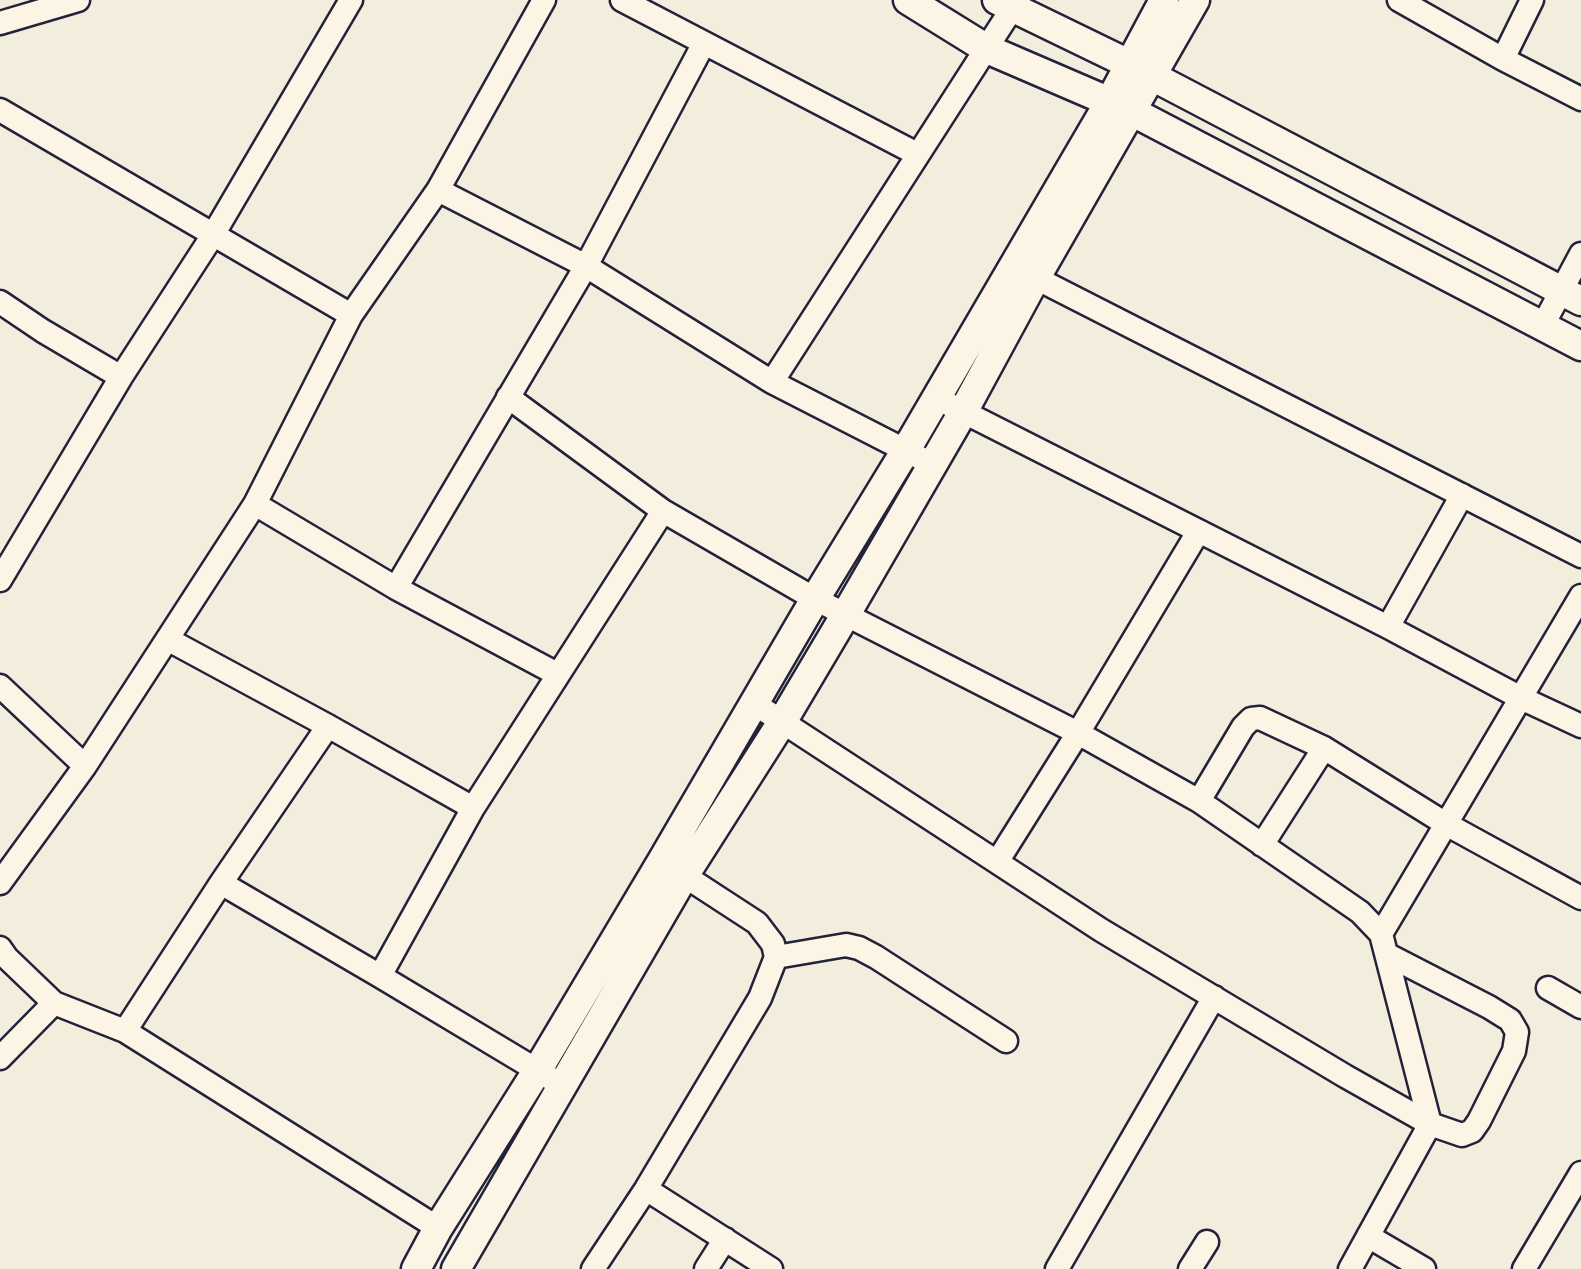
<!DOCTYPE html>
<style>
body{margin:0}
canvas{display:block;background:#f3edde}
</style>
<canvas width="1581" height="1269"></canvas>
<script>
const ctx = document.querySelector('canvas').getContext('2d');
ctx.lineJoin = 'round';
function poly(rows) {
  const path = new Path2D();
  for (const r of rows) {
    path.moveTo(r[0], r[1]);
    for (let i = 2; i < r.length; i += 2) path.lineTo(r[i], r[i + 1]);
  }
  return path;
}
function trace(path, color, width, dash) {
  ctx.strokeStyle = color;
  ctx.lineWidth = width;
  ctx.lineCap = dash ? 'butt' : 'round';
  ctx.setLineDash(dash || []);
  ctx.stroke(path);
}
const minor = poly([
 [622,0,917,154],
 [1399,0,1503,59,1581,99],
 [0,23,78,0],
 [1503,59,1532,0],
 [0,110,351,315],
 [438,190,586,266,772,382,932,464],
 [1022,271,1581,556],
 [0,302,43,331,121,377],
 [1543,325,1581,254],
 [772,382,1013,7],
 [508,397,663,511,815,599,1078,733,1199,801,1360,912,1381,934],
 [950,405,1388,627,1521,698,1581,726],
 [255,504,396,588,557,674],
 [0,580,121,377,213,235,351,0],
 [396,588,586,266,704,43],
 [1388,627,1462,495],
 [169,640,328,726,473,808],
 [0,686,85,766],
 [755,704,1101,930,1345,1076,1430,1124,1462,1135,1472,1131,1479,1121,1514,1051,1517,1032,1510,1020,1489,1007,1388,955],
 [1199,801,1243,727,1251,719,1260,718,1324,748,1446,824,1581,898],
 [1262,845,1324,748],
 [997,862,1078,733,1198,532],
 [0,883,85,766,255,504,351,315,438,190,544,0],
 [221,883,380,976,550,1078],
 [0,948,7,958,54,1003,125,1031,438,1228],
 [776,957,846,945,859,948,876,957,1006,1041],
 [380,976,473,808,663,511],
 [1548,988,1581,1007],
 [125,1031,221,883,328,726],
 [0,1058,54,1003],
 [646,1189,771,1269],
 [1368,1236,1424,1269],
 [593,1269,646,1189,760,998,776,957,773,944,757,923,671,867],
 [706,1269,725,1239],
 [1057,1269,1214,997],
 [1190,1269,1207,1242],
 [1350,1269,1430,1124,1381,934,1581,596],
 [1524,1269,1581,1173]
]);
const tertiary = poly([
 [908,0,987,49,1131,111,1581,346],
 [997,0,1129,64,1581,301],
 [416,1269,438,1228,537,1071,662,861,815,599,906,450,1110,101,1164,0],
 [456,1269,684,876,782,722,846,614,963,412,1035,279,1195,0]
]);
trace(minor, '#22223b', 27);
trace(tertiary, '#22223b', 33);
trace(minor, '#fcf5e5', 22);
trace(tertiary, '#fcf5e5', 28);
</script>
